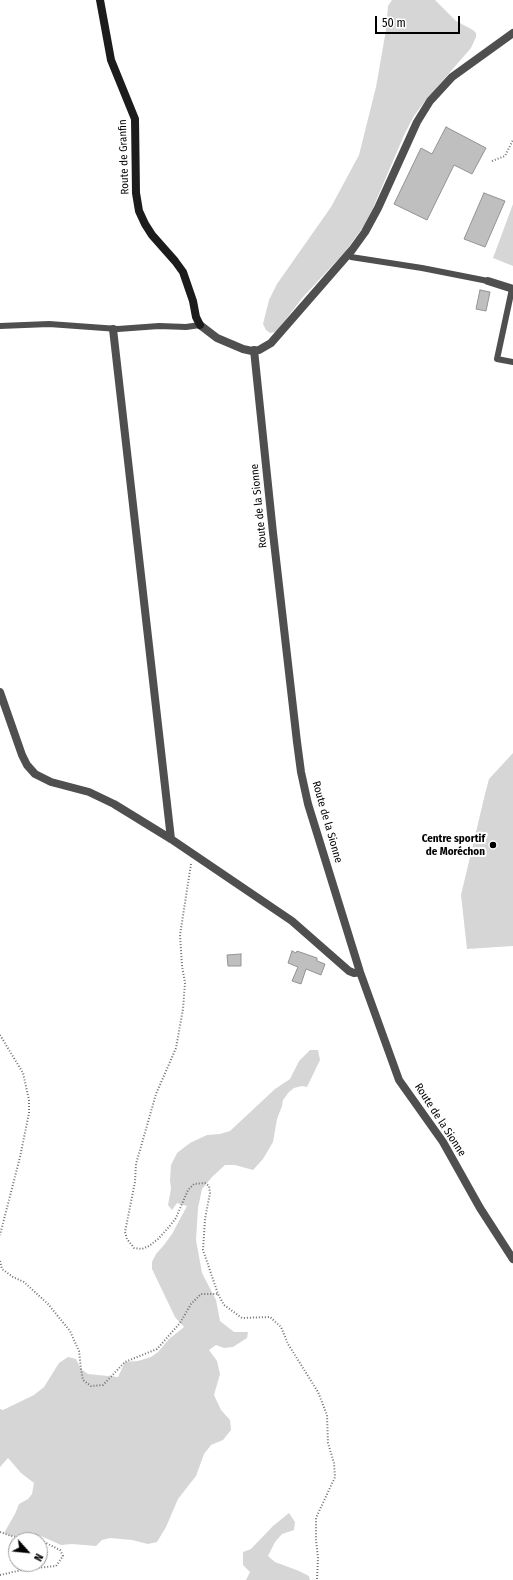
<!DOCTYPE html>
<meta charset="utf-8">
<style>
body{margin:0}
#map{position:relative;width:513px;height:1580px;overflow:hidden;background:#fff;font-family:"Fira Sans Condensed",sans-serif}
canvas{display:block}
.north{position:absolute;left:8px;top:1532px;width:40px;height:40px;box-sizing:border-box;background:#fff;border:1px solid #999;border-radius:50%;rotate:117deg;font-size:11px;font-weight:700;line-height:16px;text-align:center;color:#000}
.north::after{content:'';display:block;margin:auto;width:14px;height:18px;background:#000;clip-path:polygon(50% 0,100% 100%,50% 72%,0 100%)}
.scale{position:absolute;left:375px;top:16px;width:85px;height:18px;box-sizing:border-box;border:2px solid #000;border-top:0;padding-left:5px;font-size:12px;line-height:14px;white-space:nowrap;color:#000;-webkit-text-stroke:3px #fff;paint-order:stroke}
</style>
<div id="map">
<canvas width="513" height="1580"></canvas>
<div class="north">N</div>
<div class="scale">50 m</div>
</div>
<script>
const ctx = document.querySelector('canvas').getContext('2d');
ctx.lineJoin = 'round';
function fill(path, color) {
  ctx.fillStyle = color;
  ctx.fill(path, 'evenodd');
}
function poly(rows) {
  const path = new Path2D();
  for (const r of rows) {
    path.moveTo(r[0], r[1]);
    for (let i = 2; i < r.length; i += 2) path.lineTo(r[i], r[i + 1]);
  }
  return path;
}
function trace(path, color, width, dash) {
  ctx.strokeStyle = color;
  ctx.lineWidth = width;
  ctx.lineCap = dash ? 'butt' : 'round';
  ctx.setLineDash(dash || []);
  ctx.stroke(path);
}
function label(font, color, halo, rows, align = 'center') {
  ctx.font = font + ' "Fira Sans Condensed",sans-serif';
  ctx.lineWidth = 4;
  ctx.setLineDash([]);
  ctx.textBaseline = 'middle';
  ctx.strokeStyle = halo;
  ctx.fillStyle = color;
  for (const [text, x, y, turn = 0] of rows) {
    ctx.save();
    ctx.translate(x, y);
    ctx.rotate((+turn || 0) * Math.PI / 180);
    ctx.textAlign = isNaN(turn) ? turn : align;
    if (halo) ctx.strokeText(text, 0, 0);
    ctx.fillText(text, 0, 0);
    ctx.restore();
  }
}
const green = poly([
 [392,0,435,0,456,21,473,30,476,33,476,37,471,48,425,101,414,116,405,133,372,210,363,227,345,252,303,297,276,332,270,333,266,330,263,324,269,300,277,284,331,207,359,155,376,87,386,30,388,6],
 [513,204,513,266,493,258],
 [513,753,513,946,467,949,461,895,485,794,489,779],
 [310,1050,318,1050,320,1060,307,1087,302,1086,294,1088,289,1092,283,1100,282,1106,277,1119,273,1142,263,1159,253,1170,235,1165,225,1165,212,1177,202,1189,198,1208,196,1240,202,1273,216,1300,220,1321,234,1332,248,1332,247,1338,233,1347,224,1348,216,1345,209,1350,217,1361,220,1374,214,1395,221,1410,230,1420,231,1430,223,1440,211,1445,204,1454,196,1476,178,1499,166,1527,157,1542,148,1544,132,1540,110,1538,102,1540,96,1546,72,1544,61,1545,32,1532,20,1535,11,1536,4,1533,15,1514,19,1504,28,1499,32,1494,34,1483,21,1473,8,1458,0,1467,0,1409,3,1410,34,1395,44,1387,59,1363,68,1357,76,1359,81,1369,88,1374,118,1377,125,1362,138,1361,151,1357,158,1352,169,1339,184,1327,175,1317,152,1269,152,1262,156,1254,164,1245,172,1234,187,1206,177,1203,172,1210,168,1205,171,1189,170,1180,171,1165,177,1153,190,1143,207,1135,220,1134,230,1131,275,1089,290,1079,299,1061],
 [289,1513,295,1522,294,1530,282,1534,275,1542,268,1556,275,1562,299,1571,309,1576,310,1580,246,1580,250,1572,243,1565,243,1552,251,1549,273,1526]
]);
const building = poly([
 [446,127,486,148,472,174,454,165,427,220,394,204,421,148,432,154,446,127],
 [484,193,505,201,485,247,464,239,484,193],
 [480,290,490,292,486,311,476,309,480,290],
 [292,951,296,953,297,951,317,958,317,961,325,964,321,975,306,969,301,984,292,981,298,967,288,963,292,951],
 [241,954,241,966,228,966,227,955,241,954]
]);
const path = poly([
 [492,161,505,156,513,140],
 [191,864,180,935,182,966,185,983,183,1009,176,1048,156,1094,136,1164,135,1182,125,1232,127,1239,134,1248,142,1249,149,1246,158,1239,168,1228,176,1218,188,1190,194,1184,205,1183,209,1186,210,1193,205,1219,203,1250,218,1294,224,1305,242,1318,270,1317,281,1327,288,1344,318,1392,327,1415,328,1443,334,1463,335,1477,316,1518,316,1540,318,1558,317,1580],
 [0,1035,23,1073,29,1100,29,1113,20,1157,0,1235],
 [0,1261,2,1269,13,1277,24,1282,48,1304,70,1331,79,1351,81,1369,83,1380,91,1386,103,1385,125,1362,157,1349,180,1323,191,1304,201,1294,218,1294],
 [0,1532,11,1536,39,1540],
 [0,1575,26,1569,56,1566,63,1556,60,1550,40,1540]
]);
const lane = poly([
 [348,254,351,257,422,268,488,281],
 [512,289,497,359,513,362],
 [0,326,49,324,118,329,159,326,186,327,200,325]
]);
const street = poly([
 [488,281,513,289],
 [200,325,217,338,243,349,252,351,259,350,271,343,352,250,365,232,378,208,417,122,430,101,452,77,513,33],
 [113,329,171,839],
 [254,350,273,533,297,742,301,772,308,804,360,972,399,1080,443,1142,480,1208,513,1259],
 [0,692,22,755,27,765,35,774,51,782,89,792,114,804,171,839,292,921,349,971,354,973,360,972]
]);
const secondary = poly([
 [100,0,111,60,135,119,136,193,139,211,145,224,152,235,175,261,183,272,193,301,196,317,200,325]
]);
const markers = [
 [493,845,4,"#000"]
];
const streetNames = [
 ["Route de Granfin",124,157,-92],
 ["Route de la Sionne",259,506,-96],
 ["Route de la Sionne",327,822,74],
 ["Route de la Sionne",440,1120,57]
];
const poiNames = [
 ["Centre sportif",485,839],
 ["de Moréchon",485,852]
];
fill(green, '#d6d6d6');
fill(building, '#bfbfbf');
trace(building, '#939393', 1);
trace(path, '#717171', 2, [1, 2]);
trace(lane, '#4f4f4f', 6);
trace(street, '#4f4f4f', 8);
trace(secondary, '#1c1c1c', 8);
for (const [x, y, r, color] of markers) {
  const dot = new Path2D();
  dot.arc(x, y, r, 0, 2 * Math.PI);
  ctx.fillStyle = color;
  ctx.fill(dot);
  trace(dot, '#fff', 1.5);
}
label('11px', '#000', '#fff', streetNames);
label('bold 11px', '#000', '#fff', poiNames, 'right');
</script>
